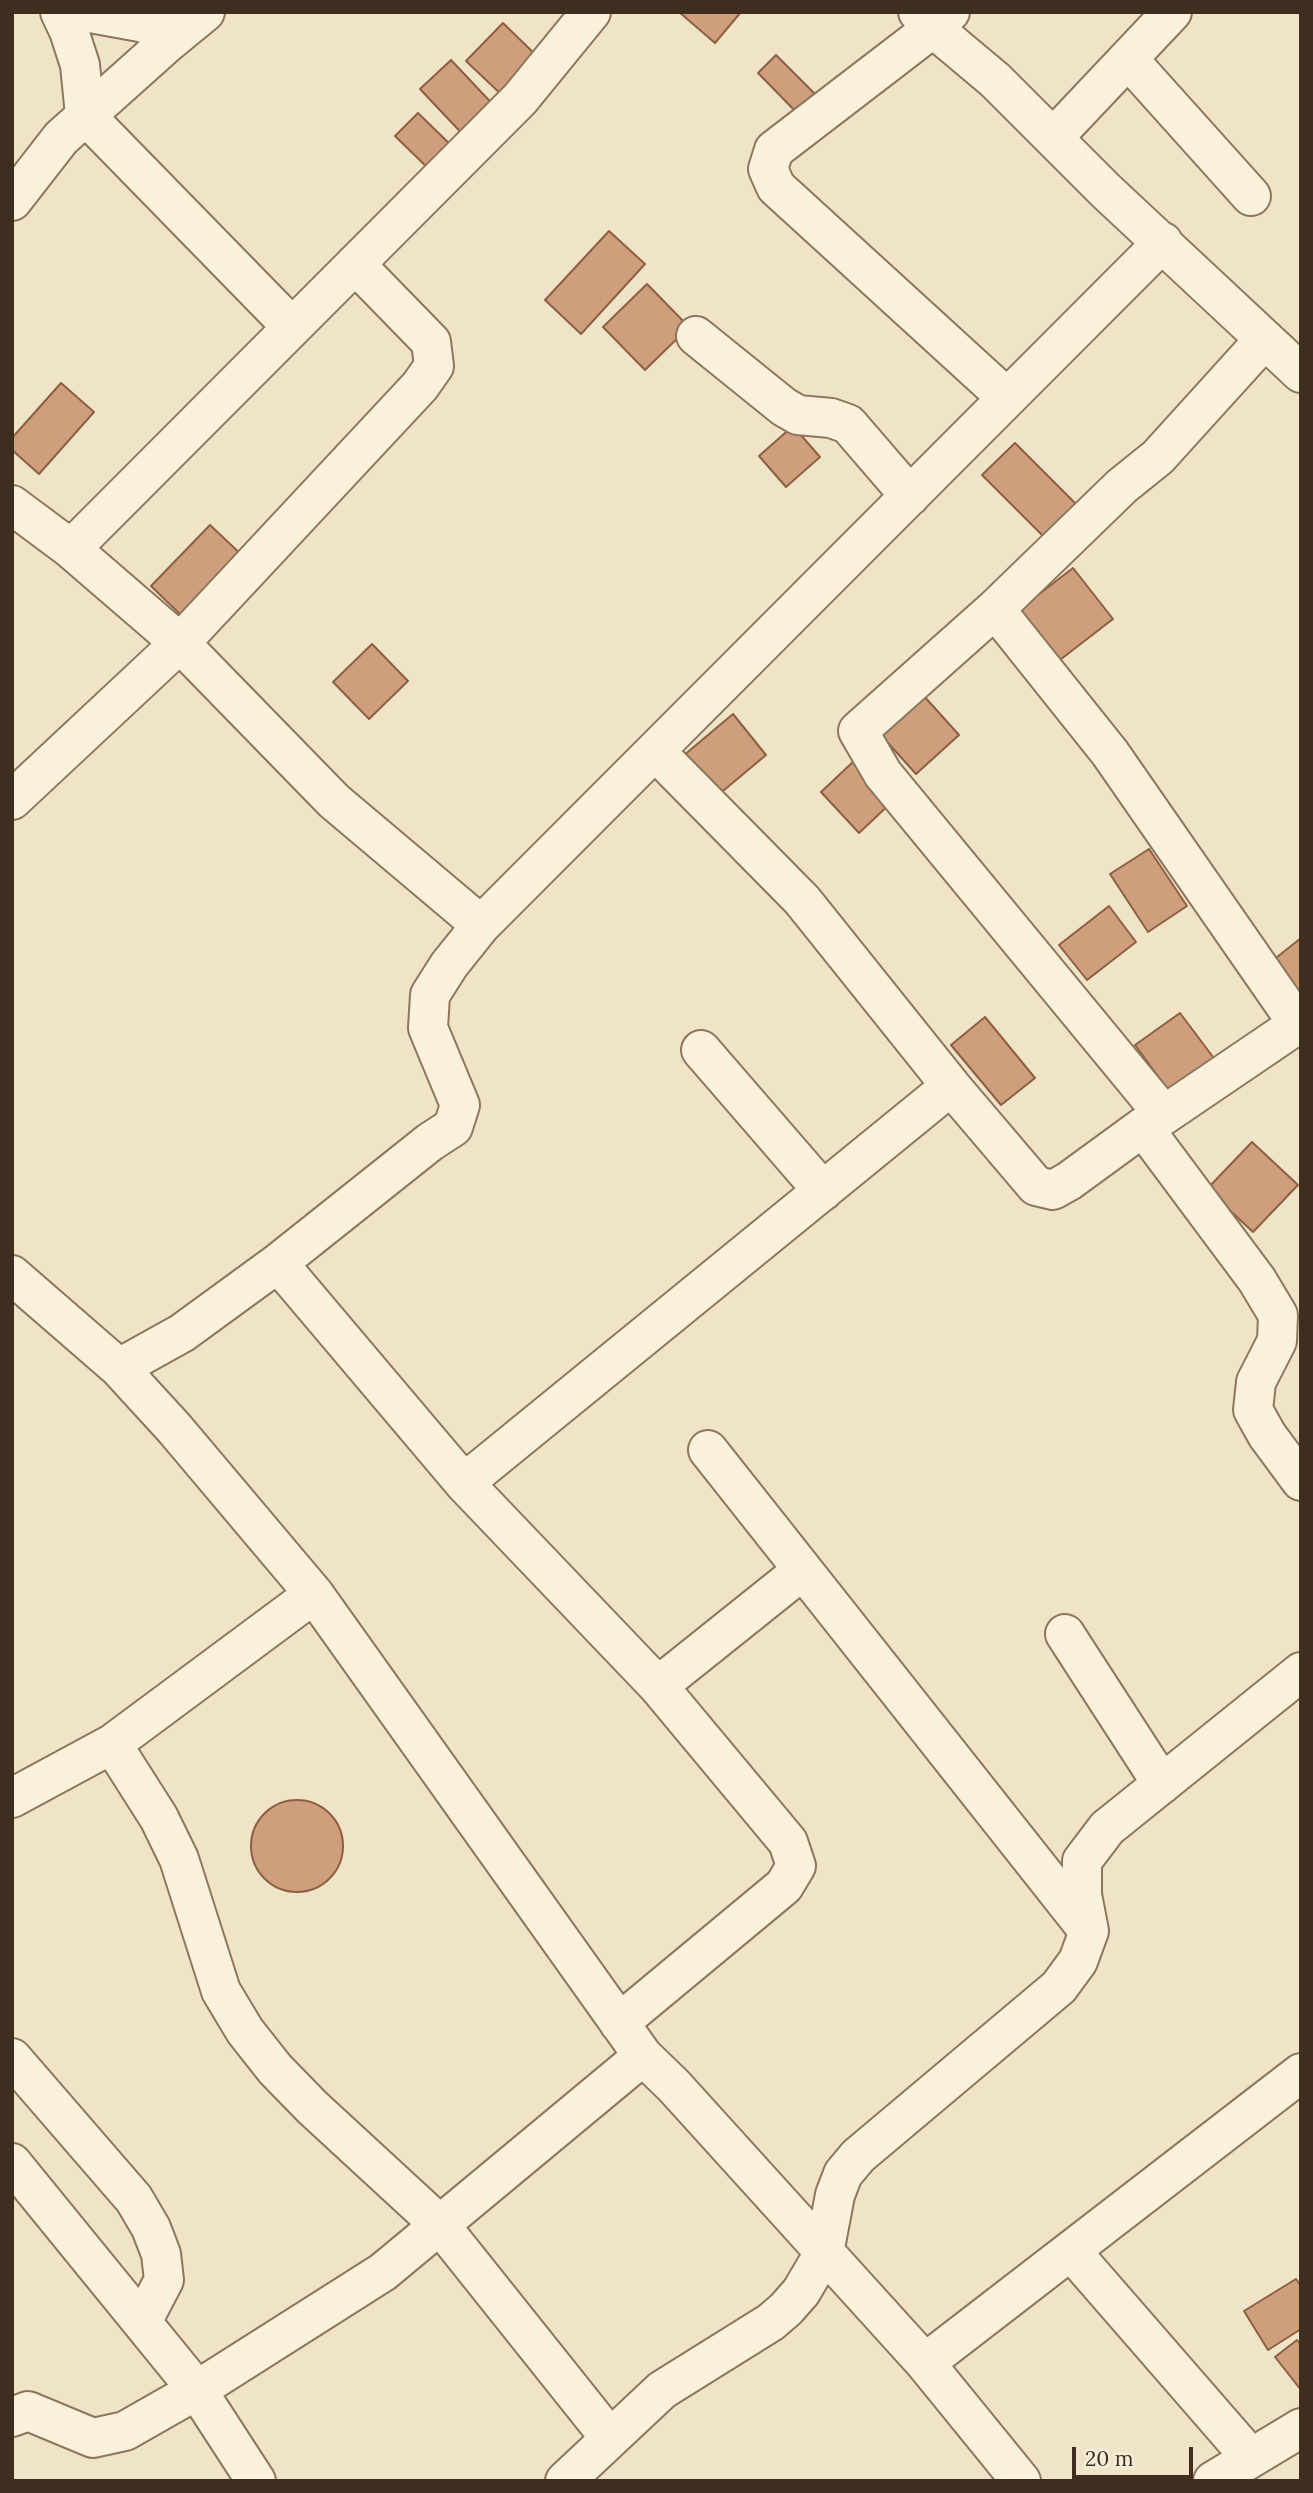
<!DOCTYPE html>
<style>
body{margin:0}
#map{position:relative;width:1313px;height:2493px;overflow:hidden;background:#f0e4c8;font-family:Lora,serif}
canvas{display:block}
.frame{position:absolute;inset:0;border:14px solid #3d2e20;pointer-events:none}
.scale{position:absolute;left:1072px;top:2447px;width:121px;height:32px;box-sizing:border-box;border:4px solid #3d2e20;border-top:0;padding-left:9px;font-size:21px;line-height:24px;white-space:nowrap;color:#3d2e20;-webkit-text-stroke:5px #f7eed8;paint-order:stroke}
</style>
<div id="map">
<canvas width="1313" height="2493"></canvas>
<div class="frame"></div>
<div class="scale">20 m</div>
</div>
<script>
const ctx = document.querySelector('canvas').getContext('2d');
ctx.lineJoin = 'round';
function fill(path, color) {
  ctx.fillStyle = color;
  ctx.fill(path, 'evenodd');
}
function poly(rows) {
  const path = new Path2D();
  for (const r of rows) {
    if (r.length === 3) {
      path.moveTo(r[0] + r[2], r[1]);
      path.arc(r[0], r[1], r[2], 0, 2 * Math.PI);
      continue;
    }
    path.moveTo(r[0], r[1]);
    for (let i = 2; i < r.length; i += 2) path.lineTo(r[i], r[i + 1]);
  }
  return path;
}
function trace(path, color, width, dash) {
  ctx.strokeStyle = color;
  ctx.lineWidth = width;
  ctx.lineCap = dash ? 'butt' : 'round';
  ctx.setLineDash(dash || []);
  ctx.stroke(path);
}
const building = poly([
 [679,12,741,12,715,43,679,12],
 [503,23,541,60,505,98,466,61,503,23],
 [776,55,820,99,801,117,758,73,776,55],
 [451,60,501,113,470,142,420,89,451,60],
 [418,113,456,150,433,173,395,136,418,113],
 [609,231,645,264,581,334,545,300,609,231],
 [647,284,689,327,645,370,603,327,647,284],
 [61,383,94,412,39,474,12,450,12,438,61,383],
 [793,426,820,457,786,487,759,456,793,426],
 [1015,443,1083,511,1050,543,982,475,1015,443],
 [210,525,247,560,187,621,151,586,210,525],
 [1073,568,1113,619,1056,663,1016,612,1073,568],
 [372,644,408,681,369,719,333,682,372,644],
 [923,695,959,735,916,774,880,734,923,695],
 [733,714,766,755,717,796,683,756,733,714],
 [855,760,893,801,859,833,821,792,855,760],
 [1149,849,1187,906,1148,932,1110,874,1149,849],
 [1109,906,1136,942,1087,980,1059,945,1109,906],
 [1301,938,1301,996,1272,961,1301,938],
 [1180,1013,1219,1065,1174,1098,1135,1045,1180,1013],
 [985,1017,1035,1078,1001,1105,951,1045,985,1017],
 [1252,1142,1298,1185,1253,1232,1207,1189,1252,1142],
 [297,1846,46],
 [1296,2279,1301,2286,1301,2329,1268,2350,1244,2311,1296,2279],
 [1297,2340,1301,2345,1301,2390,1275,2357,1297,2340]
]);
const minor = poly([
 [60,12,69,31,80,65,85,115,292,327],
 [85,12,140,22,177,34],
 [918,12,933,28,995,80,1106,191,1301,373],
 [950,12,933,28,774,150,768,169,776,187,1007,398],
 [1128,59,1251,196],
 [1053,138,1172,12],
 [12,201,61,138,166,44,205,12],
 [696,336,784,407,798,415,831,418,848,424,910,496],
 [12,505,71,549,180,643,334,801,481,925],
 [71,549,520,99,591,12],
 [995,609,1110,753,1298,1024],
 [655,751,802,900,951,1086,1036,1186,1053,1190,1069,1181,1143,1127,1164,1115,1301,1022],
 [12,800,180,643,420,386,434,366,431,342,355,264],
 [701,1050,823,1191],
 [1164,1115,883,774,858,731,995,609,1122,486,1158,457,1264,340],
 [1143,1127,1257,1280,1278,1315,1277,1341,1256,1382,1253,1410,1267,1435,1301,1481],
 [278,1263,464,1483,658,1686,788,1842,796,1866,784,1886,619,2023],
 [12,1275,119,1368,174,1428,314,1594,643,2056,674,2086,925,2363,1021,2481],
 [119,1368,182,1333,278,1263,430,1142,453,1127,460,1105,428,1028,430,995,449,965,481,925,1163,242],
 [708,1450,1087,1929],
 [464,1483,951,1086],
 [1065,1634,1162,1784],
 [658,1686,803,1570],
 [112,1744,159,1818,179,1859,221,1991,245,2031,275,2069,312,2107,440,2225,610,2438],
 [12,1798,112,1744,314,1594],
 [12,2058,134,2199,151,2228,161,2254,164,2280,142,2322],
 [12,2163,197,2390,256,2481],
 [1071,2251,1251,2458],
 [925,2363,1301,2073],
 [12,2417,28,2411,93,2438,125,2431,197,2390,383,2272,643,2056],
 [565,2481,662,2390,771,2322,786,2309,801,2292,824,2253,835,2195,843,2174,858,2156,1059,1987,1078,1961,1089,1931,1082,1895,1082,1861,1107,1828,1301,1672],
 [1213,2481,1301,2428]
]);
fill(building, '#cf9f7d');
trace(building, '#8d5f41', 2);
trace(minor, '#8d765c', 42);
trace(minor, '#faf1dc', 38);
</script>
